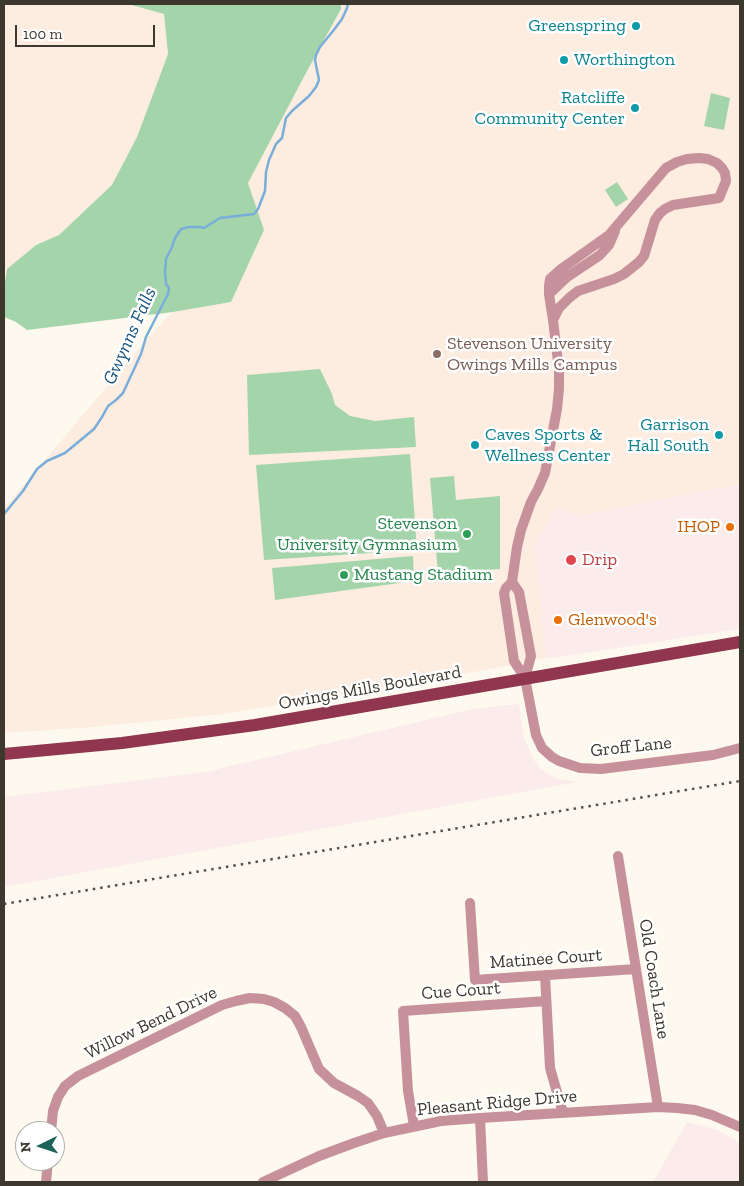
<!DOCTYPE html>
<style>
body{margin:0}
#map{position:relative;width:744px;height:1186px;overflow:hidden;background:#fef9ee;font-family:"Zilla Slab",serif}
canvas{display:block}
.frame{position:absolute;inset:0;border:5px solid #3c382e;pointer-events:none}
.north{position:absolute;left:15px;top:1121px;width:50px;height:50px;box-sizing:border-box;background:#fff;border:1px solid #b1afab;border-radius:50%;rotate:266deg;font-size:14px;font-weight:700;line-height:20px;text-align:center;color:#3c382e}
.north::after{content:'';display:block;margin:auto;width:18px;height:22px;background:#1c6459;clip-path:polygon(50% 0,100% 100%,50% 72%,0 100%)}
.scale{position:absolute;left:15px;top:25px;width:140px;height:22px;box-sizing:border-box;border:2px solid #3c382e;border-top:0;padding-left:6px;font-size:15px;line-height:18px;white-space:nowrap;color:#3c382e;-webkit-text-stroke:4px #fff;paint-order:stroke}
</style>
<div id="map">
<canvas width="744" height="1186"></canvas>
<div class="frame"></div>
<div class="north">N</div>
<div class="scale">100 m</div>
</div>
<script>
const ctx = document.querySelector('canvas').getContext('2d');
ctx.lineJoin = 'round';
function fill(path, color) {
  ctx.fillStyle = color;
  ctx.fill(path, 'evenodd');
}
function poly(rows) {
  const path = new Path2D();
  for (const r of rows) {
    path.moveTo(r[0], r[1]);
    for (let i = 2; i < r.length; i += 2) path.lineTo(r[i], r[i + 1]);
  }
  return path;
}
function trace(path, color, width, dash) {
  ctx.strokeStyle = color;
  ctx.lineWidth = width;
  ctx.lineCap = dash ? 'butt' : 'round';
  ctx.setLineDash(dash || []);
  ctx.stroke(path);
}
function label(font, color, halo, rows, align = 'center') {
  ctx.font = font + ' "Zilla Slab",serif';
  ctx.lineWidth = 5;
  ctx.setLineDash([]);
  ctx.textBaseline = 'middle';
  ctx.strokeStyle = halo;
  ctx.fillStyle = color;
  for (const [text, x, y, turn = 0] of rows) {
    ctx.save();
    ctx.translate(x, y);
    ctx.rotate((+turn || 0) * Math.PI / 180);
    ctx.textAlign = isNaN(turn) ? turn : align;
    if (halo) ctx.strokeText(text, 0, 0);
    ctx.fillText(text, 0, 0);
    ctx.restore();
  }
}
const commercial = poly([
 [740,484,740,629,559,657,546,658,534,545,557,506,578,516],
 [519,704,524,738,533,759,541,769,555,778,577,782,4,887,4,797,205,772,473,709],
 [687,1122,718,1130,740,1143,740,1182,653,1182]
]);
const education = poly([
 [4,4,128,4,164,14,168,54,137,137,112,186,59,235,36,245,7,269,4,289],
 [341,4,740,4,740,484,578,516,556,507,534,545,546,658,433,680,223,714,93,727,4,733,4,508,154,331,173,312,231,302,264,230,248,183,306,73,341,9]
]);
const green = poly([
 [128,4,341,4,341,9,306,73,248,183,264,230,231,302,173,312,27,330,16,322,4,317,4,289,7,269,36,245,59,235,112,185,137,137,168,54,164,14],
 [711,93,730,98,724,130,704,126],
 [617,182,628,199,616,207,605,190],
 [320,369,332,394,335,405,350,416,375,421,414,417,416,447,249,455,247,375],
 [410,454,417,550,264,560,256,465],
 [454,476,456,500,500,496,500,569,438,574,430,478],
 [413,556,414,581,275,600,272,568]
]);
const stream = poly([
 [4,514,23,491,37,469,47,461,65,453,94,429,102,417,108,406,116,400,123,393,141,354,146,337,168,294,169,288,166,284,165,272,166,259,172,247,175,238,181,229,189,227,200,227,204,228,220,218,254,214,258,209,265,191,266,172,269,160,276,144,282,138,286,118,292,111,309,96,316,87,319,80,315,60,316,55,320,47,333,31,342,19,347,8,348,4]
]);
const minor = poly([
 [549,294,567,277,600,255,609,245,615,231],
 [553,320,559,308,569,298,578,291,614,279,624,274,639,262,644,256,655,220,660,213,665,209,673,205,719,198,726,181,725,173,722,168,717,163,708,159,699,158,687,159,677,162,666,168,609,235,561,269,550,279,549,286,549,294,553,320,559,370,559,389,557,409,545,473,538,489,531,502,521,530,517,547,512,582,506,588,504,593,514,661,525,678,536,735,542,748,552,757,559,761,580,768,601,769,713,755,740,748],
 [512,582,519,592,531,656,525,678],
 [618,856,658,1107],
 [470,903,475,980,636,969],
 [545,975,550,1068,563,1113],
 [480,1118,483,1182],
 [414,1126,408,1091,403,1011,546,1001],
 [51,1131,53,1111,58,1097,65,1086,78,1076,222,1005,236,1001,250,998,264,999,274,1002,285,1008,295,1016,301,1027,319,1069,334,1083,358,1096,368,1103,377,1116,384,1133],
 [46,1182,48,1161],
 [263,1182,319,1156,354,1143,384,1133,441,1121,480,1118,658,1107,677,1108,695,1110,712,1115,740,1127]
]);
const major = poly([
 [4,754,122,743,255,725,740,642]
]);
const rail = poly([
 [4,904,740,781]
]);
const markers = [
 [636,26,5,"#0f9aa8"],
 [564,60,5,"#0f9aa8"],
 [635,108,5,"#0f9aa8"],
 [437,354,5,"#8d6e63"],
 [719,435,5,"#0f9aa8"],
 [475,445,5,"#0f9aa8"],
 [730,527,5,"#e8710a"],
 [467,534,5,"#2e9e5b"],
 [571,560,6,"#e0444e"],
 [344,575,5,"#2e9e5b"],
 [558,620,5,"#e8710a"]
];
const cultureNames = [
 ["Greenspring",626,26],
 ["Worthington",574,60,"left"],
 ["Ratcliffe",625,98],
 ["Community Center",625,119],
 ["Garrison",709,425],
 ["Hall South",709,446],
 ["Caves Sports &",485,435,"left"],
 ["Wellness Center",485,456,"left"]
];
const educationNames = [
 ["Stevenson University",447,344],
 ["Owings Mills Campus",447,365]
];
const leisureNames = [
 ["Stevenson",457,524],
 ["University Gymnasium",457,545],
 ["Mustang Stadium",354,575,"left"]
];
const foodNames = [
 ["IHOP",720,527],
 ["Glenwood's",568,620,"left"]
];
const healthNames = [
 ["Drip",582,560]
];
const streetNames = [
 ["Owings Mills Boulevard",370,688,-10],
 ["Groff Lane",631,747,-6],
 ["Matinee Court",546,959,-4],
 ["Old Coach Lane",654,979,81],
 ["Cue Court",461,991,-4],
 ["Willow Bend Drive",151,1023,-26],
 ["Pleasant Ridge Drive",497,1103,-5]
];
const waterNames = [
 ["Gwynns Falls",130,336,-66]
];
fill(commercial, '#fbebeb');
fill(education, '#fdece0');
fill(green, '#a4d4aa');
trace(stream, '#79aeda', 2.5);
trace(minor, '#c6919a', 10);
trace(major, '#90364e', 12);
trace(rail, '#565248', 2.5, [2.5, 5]);
for (const [x, y, r, color] of markers) {
  const dot = new Path2D();
  dot.arc(x, y, r, 0, 2 * Math.PI);
  ctx.fillStyle = color;
  ctx.fill(dot);
  trace(dot, '#fff', 2);
}
label('18px', '#0d838f', '#fff', cultureNames, 'right');
label('18px', '#785e54', '#fff', educationNames, 'left');
label('18px', '#27864d', '#fff', leisureNames, 'right');
label('18px', '#c56008', '#fff', foodNames, 'right');
label('18px', '#be3a42', '#fff', healthNames, 'left');
label('18px', '#3c382e', '#fff', streetNames);
label('italic 19px', '#17537e', '#fff', waterNames);
</script>
